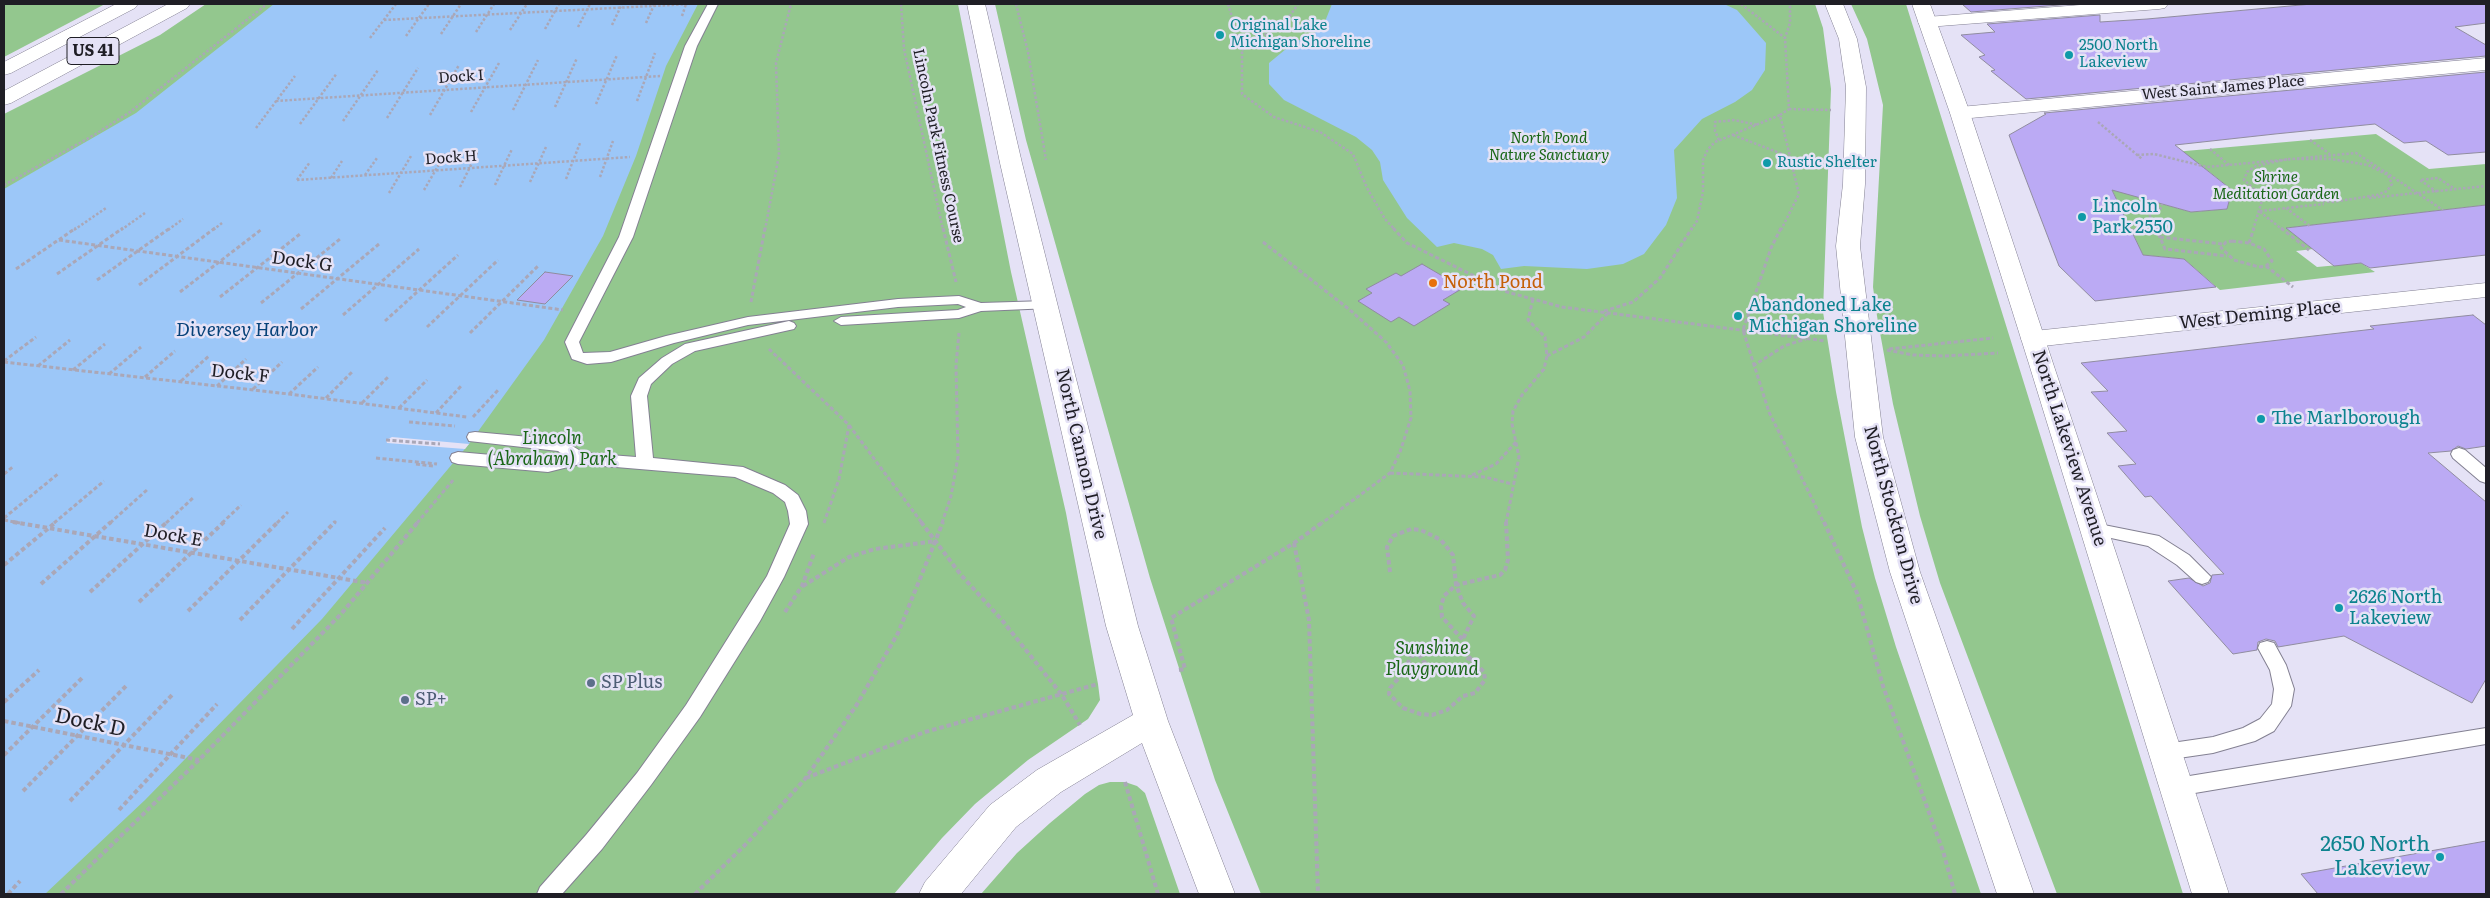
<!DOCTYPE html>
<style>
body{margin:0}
#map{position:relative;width:2490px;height:898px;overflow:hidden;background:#e5e2f6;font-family:Literata,serif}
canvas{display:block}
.frame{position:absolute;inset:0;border:5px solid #1f1e25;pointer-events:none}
</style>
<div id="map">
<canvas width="2490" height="898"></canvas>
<div class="frame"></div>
</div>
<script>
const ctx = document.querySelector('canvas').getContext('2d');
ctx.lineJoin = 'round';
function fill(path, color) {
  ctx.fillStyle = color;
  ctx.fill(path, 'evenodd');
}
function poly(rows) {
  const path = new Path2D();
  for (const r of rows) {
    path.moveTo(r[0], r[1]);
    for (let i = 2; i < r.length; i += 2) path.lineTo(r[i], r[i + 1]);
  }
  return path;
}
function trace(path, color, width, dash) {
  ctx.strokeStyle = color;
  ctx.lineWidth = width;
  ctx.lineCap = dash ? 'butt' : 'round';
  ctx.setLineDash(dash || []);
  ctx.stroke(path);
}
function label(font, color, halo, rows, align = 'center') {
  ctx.font = font + ' Literata,serif';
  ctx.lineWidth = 5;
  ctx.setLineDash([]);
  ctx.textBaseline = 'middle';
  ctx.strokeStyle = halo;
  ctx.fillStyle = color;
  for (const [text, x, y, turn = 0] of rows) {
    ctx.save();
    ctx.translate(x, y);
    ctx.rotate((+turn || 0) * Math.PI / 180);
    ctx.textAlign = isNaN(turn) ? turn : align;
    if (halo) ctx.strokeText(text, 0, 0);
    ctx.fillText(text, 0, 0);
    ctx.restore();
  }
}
const green = poly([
 [4,4,105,4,4,57],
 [206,4,958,4,1011,272,1066,513,1098,684,1100,700,1088,719,1028,760,975,804,942,838,894,894,4,894,4,114,160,35],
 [995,4,1815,4,1823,28,1831,89,1823,312,1836,392,1862,527,1875,578,1896,647,1981,894,1261,894,1215,780,1150,578,1026,140],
 [1851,4,1906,4,2183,894,2057,894,1940,583,1920,516,1893,404,1877,316,1873,287,1883,105,1867,39],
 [2376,134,2429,169,2486,164,2486,205,2287,228,2313,249,2296,251,2317,267,2361,263,2375,272,2220,290,2184,259,2143,255,2104,173,2138,197,2191,212,2226,209,2232,190,2207,170,2163,153],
 [1110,782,1125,782,1137,786,1145,793,1180,894,981,894,1017,853,1050,823,1085,794,1099,785]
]);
const water = poly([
 [274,4,698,4,666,66,636,156,603,236,544,340,469,444,322,619,145,800,45,894,4,894,4,189,136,113],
 [1332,4,1724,4,1737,10,1766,43,1765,70,1752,90,1735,102,1702,119,1674,150,1677,198,1666,225,1644,254,1623,264,1587,269,1524,266,1501,269,1493,255,1482,249,1454,243,1437,247,1407,218,1383,180,1380,162,1372,150,1356,137,1284,100,1269,84,1269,63,1292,44,1322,29]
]);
const pier = poly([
 [392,437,469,444,465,449,387,443,386,440]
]);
const building = poly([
 [1962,4,2072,4,1971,12,1962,4],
 [2312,4,2486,4,2486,23,2455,27,2486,45,2486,56,2026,99,1991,71,1995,70,1979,57,1985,55,1961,35,1995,32,1987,24,2100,15,2100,22,2147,19,2312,4],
 [2486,72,2486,152,2448,155,2426,141,2404,143,2375,124,2275,134,2175,145,2232,190,2227,209,2191,212,2112,190,2143,255,2184,259,2216,287,2095,301,2059,266,2009,135,2046,114,2044,113,2486,72],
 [2486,205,2486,255,2370,268,2361,263,2334,266,2286,228,2486,205],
 [1422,264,1463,288,1443,300,1450,304,1414,326,1399,317,1391,322,1358,301,1372,293,1366,289,1396,273,1401,276,1422,264],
 [545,272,573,276,545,304,517,300,545,272],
 [2473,315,2486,325,2486,446,2466,449,2458,446,2451,451,2428,453,2486,502,2486,679,2472,703,2344,636,2278,647,2275,641,2266,639,2258,642,2257,650,2233,654,2168,581,2189,578,2203,586,2210,583,2212,575,2224,574,2151,496,2145,497,2118,466,2136,464,2107,433,2127,431,2091,392,2108,391,2081,363,2374,329,2370,326,2473,315],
 [2486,841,2486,894,2318,894,2301,874,2486,841]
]);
const pathFar2 = poly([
 [901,4,904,49,943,230],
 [1016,4,1028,52,1046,160],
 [1228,4,1242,50,1242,94,1274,117,1320,132,1353,154,1367,188,1385,219,1395,230],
 [1741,4,1785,38],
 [682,16,686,4],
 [384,20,690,4],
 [646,23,654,5],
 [612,25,622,4],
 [578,27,590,4],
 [545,29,559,4],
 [510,30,527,4],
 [476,32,494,4],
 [441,34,461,4],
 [406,36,429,4],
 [370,38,396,4],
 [1242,50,1287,20,1298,4],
 [276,101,660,76],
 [637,101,655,53],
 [596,104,617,55],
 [555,107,577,58],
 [1789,109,1831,110],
 [513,110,538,60],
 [471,112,499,63],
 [430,115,459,65],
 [387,118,418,68],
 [343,121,378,70],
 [2098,122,2142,159],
 [300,124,337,73],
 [256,128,295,76],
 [1733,135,1790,157],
 [1719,140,1715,131,1715,122,1734,120,1758,125],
 [2310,140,2330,154],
 [2210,149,2229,165],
 [2137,155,2154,154,2207,167,2356,153,2443,210],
 [2288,159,2331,159,2368,165,2388,175,2392,184,2387,191,2377,195,2333,202,2272,196,2254,189,2244,180,2247,172,2256,166,2288,159],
 [365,175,377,158],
 [600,177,613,141],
 [331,178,342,161],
 [566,179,580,143],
 [297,180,630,157],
 [297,180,310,162],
 [530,182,546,147],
 [4,185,94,135,130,112,267,4],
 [495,185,512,149],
 [460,187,478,151],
 [424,190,445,154],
 [2437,192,2420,180,2438,178,2455,189],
 [389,193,411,156],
 [2369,198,2486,186],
 [2118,203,2147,209,2156,230],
 [2286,208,2310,226],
 [2147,209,2160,210,2162,204],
 [2260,211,2324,204],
 [2260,212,2283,230],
 [74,230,106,208],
 [121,230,145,213],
 [168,230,183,219],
 [213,230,222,223],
 [765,230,779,155,776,63,791,4],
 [1691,230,1697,221,1703,192,1703,160,1708,149,1715,142,1780,115],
 [1781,230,1799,194,1780,115,1789,109,1785,38,1790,23,1790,4],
 [2253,230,2264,194]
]);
const pathFar1 = poly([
 [943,228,956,282],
 [1393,228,1407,243,1507,292,1562,307,1826,341],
 [1781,228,1771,248,1743,330,1769,412,1824,523],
 [2156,228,2165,249,2227,256],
 [2281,228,2309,250],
 [2131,230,2158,233],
 [2160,237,2222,244],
 [59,240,563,310],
 [2232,241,2249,243,2264,249,2272,261,2266,266,2259,267,2234,260,2221,248,2226,242,2232,241],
 [1263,242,1350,310,1386,342,1403,365,1410,391,1411,418,1400,452,1390,473,1322,523],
 [2249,243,2254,228],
 [2266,266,2293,287],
 [16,269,76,228],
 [57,274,123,228],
 [97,280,170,228],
 [139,285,215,228],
 [180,292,262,229],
 [220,297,300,234],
 [751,302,765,228],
 [261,303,340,239],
 [301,309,379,244],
 [1604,311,1633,302,1660,278,1692,228],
 [343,315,419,249],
 [385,321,458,255],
 [427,327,498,260],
 [470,333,539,265],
 [769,349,849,425,922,523],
 [1889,349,1993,338],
 [1887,350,1913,355,1944,356,1998,353],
 [1547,356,1584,337,1608,313],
 [4,361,36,337],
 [4,362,289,394,467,417],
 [38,366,70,340],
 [1753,366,1784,346,1806,339],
 [73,370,105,344],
 [109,374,141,347],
 [145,377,175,351],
 [181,381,210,355],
 [217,386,246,359],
 [253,389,282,362],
 [289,394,318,367],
 [326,398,353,371],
 [362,403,389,376],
 [399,408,427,380],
 [436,413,462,385],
 [473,417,499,389],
 [409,422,455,426],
 [386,440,440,444],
 [376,458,437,464],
 [416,464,433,466,435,464],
 [1390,473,1485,477,1512,484],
 [4,474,14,466],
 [1472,475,1496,464,1516,442],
 [4,518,59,473],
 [4,520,20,523],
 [54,523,104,481],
 [110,523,148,489],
 [166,523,194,497],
 [222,523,241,505],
 [277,523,288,512],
 [334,523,336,521],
 [417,523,454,479],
 [824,523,839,479,849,425],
 [942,523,951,496,958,457,956,365,959,333],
 [1506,523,1519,457,1512,424,1513,411,1522,395,1544,369,1547,356,1545,337,1528,320,1533,299]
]);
const path = poly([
 [13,522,368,583],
 [921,522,961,575,1001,619,1062,695,1080,725],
 [1824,522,1857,593,1883,686,1943,851,1955,894],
 [1294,543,1309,620,1318,894],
 [4,565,56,522],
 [1390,572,1387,547,1393,536,1411,529,1421,530,1441,540,1453,555,1456,585,1463,603,1474,616,1463,639],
 [41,584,111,522],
 [803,586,849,557,875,549,936,541],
 [90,592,167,522],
 [139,602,224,522],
 [188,611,278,522],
 [785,612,802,586,814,553],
 [240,620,335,522],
 [292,629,385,528],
 [1466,648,1411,656,1404,672,1390,688,1389,694,1403,708,1420,714,1432,715,1447,710,1463,696,1475,693,1485,680,1484,672,1469,657],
 [1419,654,1423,661,1432,668,1442,671,1457,670,1465,666,1469,657,1463,640,1442,617,1441,606,1444,596,1456,585,1500,575,1505,570,1508,560,1506,522],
 [1179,670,1185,669,1171,618,1294,543,1323,522],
 [4,702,39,670],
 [4,721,199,760],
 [4,755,82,678],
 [806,778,925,732,1098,684],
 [1125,782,1158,894],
 [23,791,126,686],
 [70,801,172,695],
 [119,810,217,704],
 [8,894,20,881],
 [61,894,199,760,341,614,418,522],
 [695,894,748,842,805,779,856,706,898,633,943,522]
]);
const service = poly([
 [708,4,718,4,697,46,633,237,579,342,583,353,610,352,666,336,748,317,898,299,959,296,981,303,1046,301,1051,302,1053,305,1051,308,981,311,959,318,841,325,834,321,841,317,958,310,966,307,958,304,898,307,748,325,674,343,611,362,587,364,572,359,565,342,619,237,685,46,708,4],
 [789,321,794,323,796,326,794,329,695,351,672,364,651,384,647,396,653,458,743,467,785,485,798,495,806,511,808,524,784,577,760,621,700,717,651,785,602,849,562,894,537,894,540,887,586,835,637,773,686,705,767,576,790,524,788,511,785,502,773,493,735,477,580,464,548,472,458,464,452,462,450,458,452,454,458,452,548,460,565,456,558,451,469,441,467,437,469,433,475,432,562,440,584,453,636,457,631,396,639,378,662,358,685,344,789,321],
 [2459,448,2465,450,2486,468,2486,483,2480,481,2453,458,2451,454,2453,450,2459,448],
 [2094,523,2159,536,2189,555,2211,577,2208,582,2202,584,2196,582,2177,565,2148,546,2088,533,2085,529,2088,525,2094,523],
 [2267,641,2274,643,2286,665,2294,689,2291,706,2274,731,2255,741,2213,753,2165,760,2158,757,2155,751,2158,745,2213,737,2243,728,2260,719,2272,704,2274,689,2270,670,2258,648,2260,643,2267,641],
 [2486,728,2486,744,2177,796,2170,793,2167,787,2170,781,2177,778,2486,728]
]);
const minor = poly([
 [967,4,985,4,1022,163,1138,626,1168,721,1235,894,1199,894,1142,743,1061,792,1016,827,961,894,919,894,925,882,990,805,1037,770,1133,715,1106,626,1000,163,967,4],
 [1825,4,1843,4,1857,39,1866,87,1865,184,1860,246,1883,437,1920,572,2034,894,1997,894,1890,572,1855,437,1836,246,1843,184,1846,87,1839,39,1825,4],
 [2093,4,2168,4,2165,8,2159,9,1927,27,1921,26,1918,22,1921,18,1927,17,2093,4],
 [2486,58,2486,70,1960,119,1953,117,1950,113,1953,109,1960,107,2486,58],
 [2486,283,2486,297,2034,347,2025,345,2021,339,2025,333,2034,331,2486,283]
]);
const secondary = poly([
 [1912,4,1930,4,1970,113,2229,894,2192,894,2029,364,1950,113,1912,4]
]);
const motorway = poly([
 [116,4,138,4,135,8,11,73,4,75,4,62,116,4],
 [168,4,190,4,187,8,11,103,4,105,4,91,168,4]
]);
const markers = [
 [1220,35,5,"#0f9aa8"],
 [2069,55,5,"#0f9aa8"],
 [1767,163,5,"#0f9aa8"],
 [2082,217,5,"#0f9aa8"],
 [1433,283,5,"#e8710a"],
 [1738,316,5,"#0f9aa8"],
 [2261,419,5,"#0f9aa8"],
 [2339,608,5,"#0f9aa8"],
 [591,683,5,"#5c6f8a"],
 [405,700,5,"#5c6f8a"],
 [2440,857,5,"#0f9aa8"]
];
const farCulturenames = [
 ["Original Lake",1230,26],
 ["Michigan Shoreline",1230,43],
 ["2500 North",2079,46],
 ["Lakeview",2079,63],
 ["Rustic Shelter",1777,163]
];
const farStreetnames = [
 ["Dock I",461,77,-4],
 ["West Saint James Place",2223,88,-5],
 ["Lincoln Park Fitness Course",938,146,78],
 ["Dock H",451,158,-4]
];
const farParknames = [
 ["North Pond",1549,139],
 ["Nature Sanctuary",1549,156],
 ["Shrine",2276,178],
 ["Meditation Garden",2276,195]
];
const shields = [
 [93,51,52]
];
const shieldNames = [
 ["US 41",93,51]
];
const cultureNames = [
 ["Lincoln",2092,207],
 ["Park 2550",2092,228],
 ["Abandoned Lake",1748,306],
 ["Michigan Shoreline",1748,327],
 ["The Marlborough",2271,419],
 ["2626 North",2349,598],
 ["Lakeview",2349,619]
];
const streetNames = [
 ["Dock G",302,262,8],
 ["West Deming Place",2260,315,-6],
 ["Dock F",240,374,6],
 ["North Lakeview Avenue",2069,448,72],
 ["North Cannon Drive",1081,454,77],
 ["North Stockton Drive",1893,515,75],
 ["Dock E",173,536,10]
];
const foodNames = [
 ["North Pond",1443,283]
];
const parkNames = [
 ["Lincoln",552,439],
 ["(Abraham) Park",552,460],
 ["Sunshine",1432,649],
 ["Playground",1432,670]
];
const serviceNames = [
 ["SP Plus",601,683],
 ["SP+",415,700]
];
const waterNames = [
 ["Diversey Harbor",247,330]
];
const nearStreetnames = [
 ["Dock D",90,723,12]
];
const nearCulturenames = [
 ["2650 North",2430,845],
 ["Lakeview",2430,869]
];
fill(green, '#93c78e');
fill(water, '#9cc7f8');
fill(pier, '#e5e2f6');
fill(building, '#bbaaf4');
trace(building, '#908c9f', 1);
trace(service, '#838092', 2);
trace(minor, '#838092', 1);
trace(secondary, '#838092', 1);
trace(motorway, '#838092', 1);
trace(pathFar2, '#aaa7b7', 2.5, [2.5, 2]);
trace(pathFar1, '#aaa7b7', 3, [4, 2.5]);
trace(path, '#aaa7b7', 4, [4.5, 3]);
fill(service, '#fff');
fill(minor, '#fff');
fill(secondary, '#fff');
fill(motorway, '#fff');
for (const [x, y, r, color] of markers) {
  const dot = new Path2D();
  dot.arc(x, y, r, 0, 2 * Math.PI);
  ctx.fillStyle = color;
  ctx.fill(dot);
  trace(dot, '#e5e2f6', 2);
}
label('15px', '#0d838f', '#e5e2f6', farCulturenames, 'left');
label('15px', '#1f1e25', '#e5e2f6', farStreetnames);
label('italic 15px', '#1a6717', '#e5e2f6', farParknames);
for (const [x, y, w] of shields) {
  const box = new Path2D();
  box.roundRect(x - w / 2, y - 13.5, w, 27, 4);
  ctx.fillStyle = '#e5e2f6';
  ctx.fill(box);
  trace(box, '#1f1e25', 1);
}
label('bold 16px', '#1f1e25', null, shieldNames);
label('18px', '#0d838f', '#e5e2f6', cultureNames, 'left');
label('18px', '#1f1e25', '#e5e2f6', streetNames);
label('18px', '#c56008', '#e5e2f6', foodNames, 'left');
label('italic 18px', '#1a6717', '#e5e2f6', parkNames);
label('18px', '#4e5e75', '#e5e2f6', serviceNames, 'left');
label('italic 19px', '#084279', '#e5e2f6', waterNames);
label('21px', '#1f1e25', '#e5e2f6', nearStreetnames);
label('21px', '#0d838f', '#e5e2f6', nearCulturenames, 'right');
</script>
